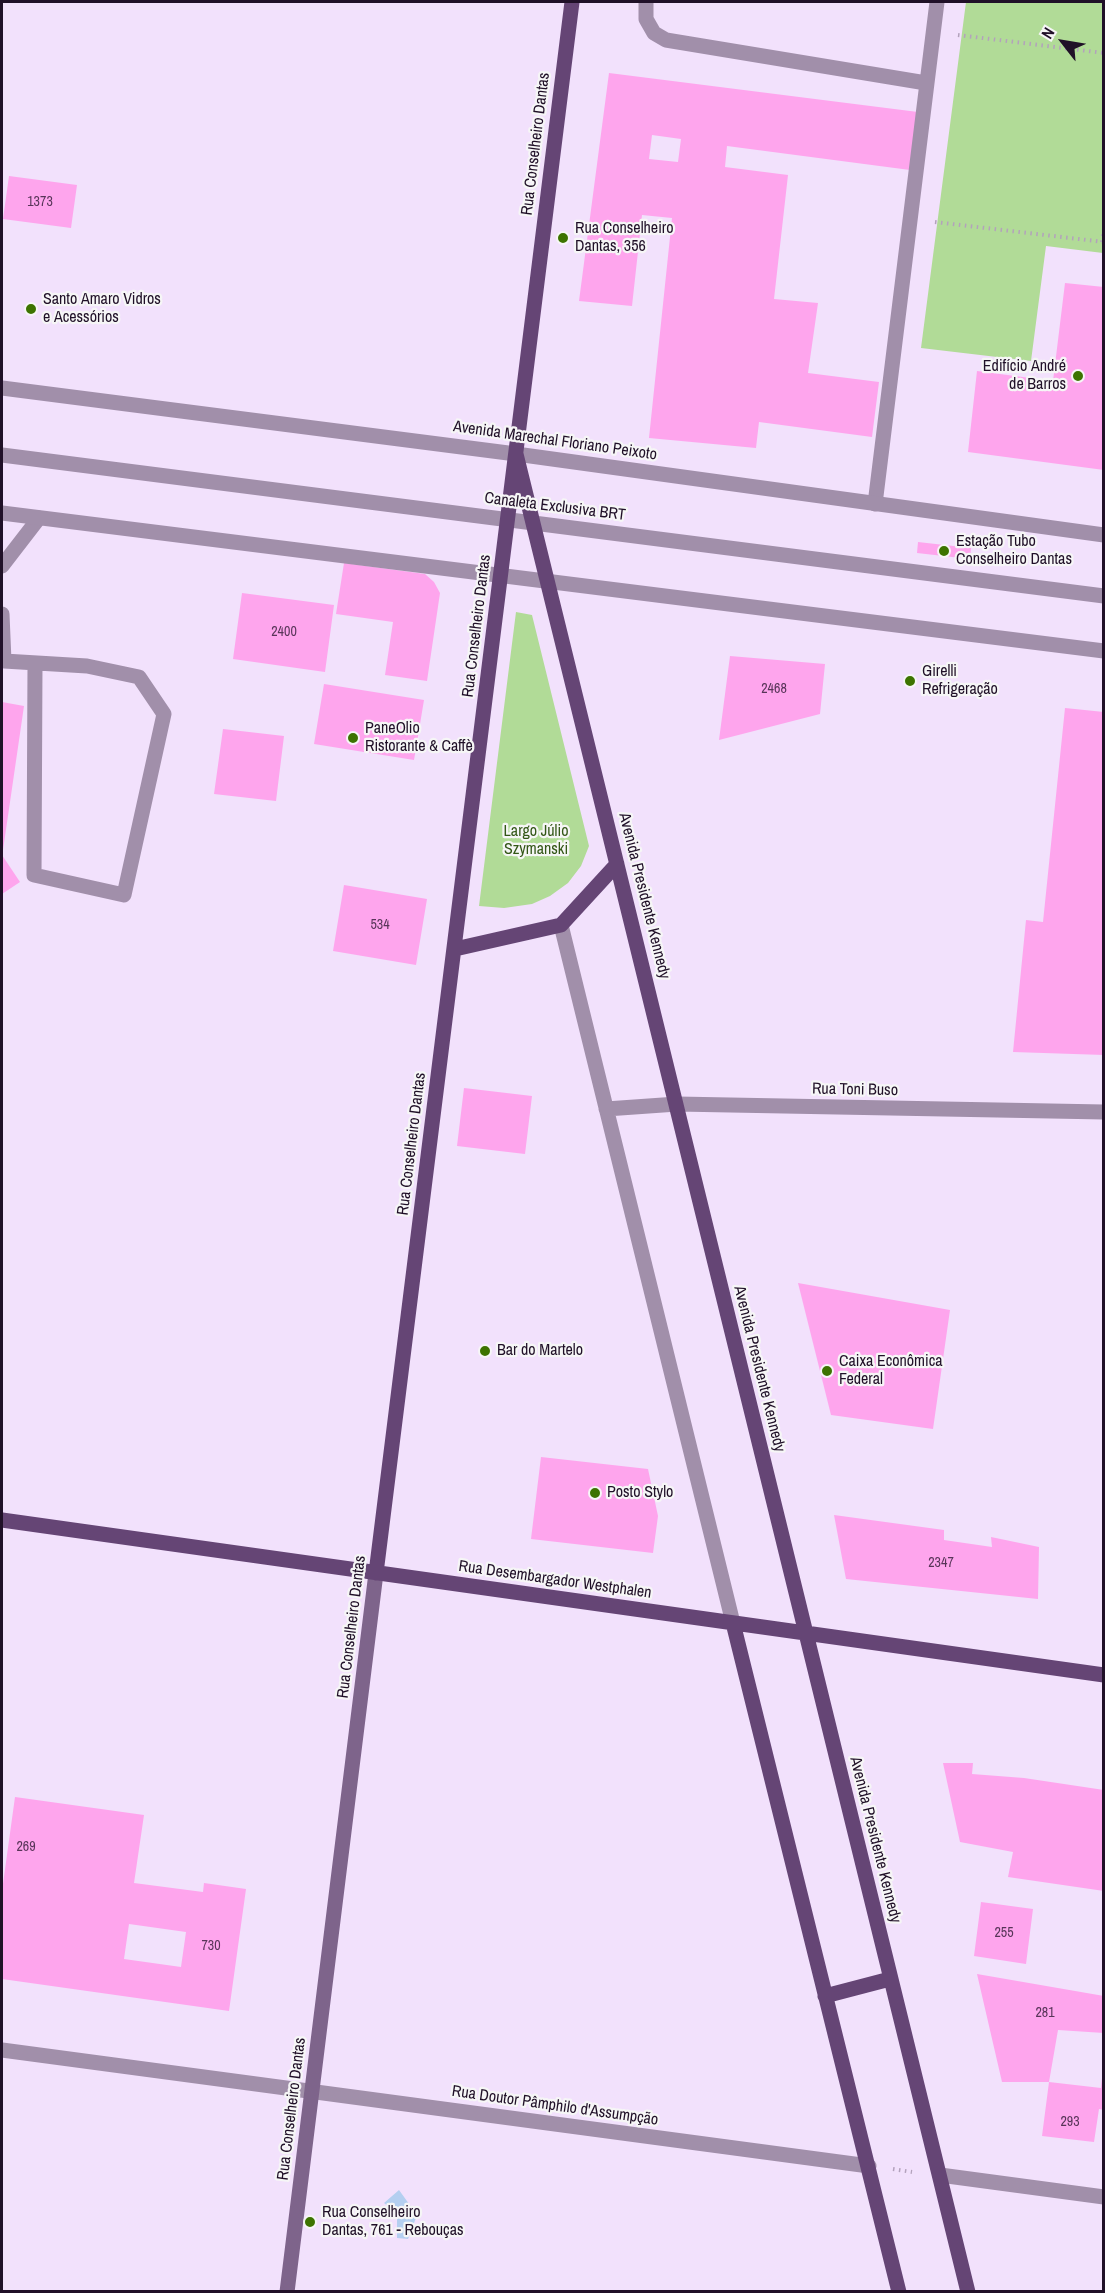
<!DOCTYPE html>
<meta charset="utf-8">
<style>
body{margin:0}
#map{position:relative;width:1105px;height:2293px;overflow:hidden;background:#f2e1fc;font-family:"Archivo Narrow",sans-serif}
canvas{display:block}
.frame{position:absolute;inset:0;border:3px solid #201028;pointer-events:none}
.north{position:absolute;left:1033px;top:12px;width:60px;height:60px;-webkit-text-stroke:4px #f6f6f6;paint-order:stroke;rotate:301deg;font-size:16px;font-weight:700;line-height:24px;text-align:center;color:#201028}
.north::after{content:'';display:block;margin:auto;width:21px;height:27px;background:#201028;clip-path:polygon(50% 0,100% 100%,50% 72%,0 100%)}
</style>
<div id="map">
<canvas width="1105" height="2293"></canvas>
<div class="frame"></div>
<div class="north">N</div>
</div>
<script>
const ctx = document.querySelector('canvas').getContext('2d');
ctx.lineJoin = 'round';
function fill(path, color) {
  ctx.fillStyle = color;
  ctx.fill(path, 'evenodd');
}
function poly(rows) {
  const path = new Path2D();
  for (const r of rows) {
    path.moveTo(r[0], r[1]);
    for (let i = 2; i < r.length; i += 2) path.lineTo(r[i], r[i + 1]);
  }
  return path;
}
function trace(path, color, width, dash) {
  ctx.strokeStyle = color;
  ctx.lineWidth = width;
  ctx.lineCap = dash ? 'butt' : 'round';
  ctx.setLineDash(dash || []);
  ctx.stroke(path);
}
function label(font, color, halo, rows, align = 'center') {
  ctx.font = font + ' "Archivo Narrow",sans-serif';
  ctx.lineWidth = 4.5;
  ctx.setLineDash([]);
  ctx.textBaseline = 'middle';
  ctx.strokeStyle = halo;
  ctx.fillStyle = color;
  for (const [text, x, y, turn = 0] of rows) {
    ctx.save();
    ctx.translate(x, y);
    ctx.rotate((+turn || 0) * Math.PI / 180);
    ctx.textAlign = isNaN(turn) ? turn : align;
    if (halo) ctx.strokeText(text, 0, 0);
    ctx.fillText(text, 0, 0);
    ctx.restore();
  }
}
const green = poly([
 [966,2,1103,2,1103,253,1046,246,1031,361,921,348],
 [516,612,532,615,589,846,581,866,568,883,550,896,532,904,504,908,479,906]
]);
const water = poly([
 [399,2190,417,2215,408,2239,397,2238,397,2213,384,2203]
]);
const building = poly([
 [609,73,918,112,910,170,727,146,725,167,788,175,774,299,818,303,808,373,879,382,872,437,759,422,756,448,649,438,672,218,642,215,632,306,579,301],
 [652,135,681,139,678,162,649,159],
 [9,176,77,185,71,228,3,219],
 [1065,283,1104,287,1104,470,968,452,977,371,1053,381],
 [918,542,971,548,970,559,917,553],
 [344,563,425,574,434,582,440,593,427,681,385,675,393,622,336,614],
 [242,593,334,605,325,672,233,659],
 [730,656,825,664,820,714,719,740],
 [324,684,424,700,414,760,314,744],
 [2,702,24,706,3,850,2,850],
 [1065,708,1104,712,1104,1055,1013,1052,1026,920,1043,922],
 [223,729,284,736,276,801,214,794],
 [2,855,20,882,2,894],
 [344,885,427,899,416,965,333,951],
 [464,1088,532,1096,525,1154,457,1146],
 [798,1283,950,1310,933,1429,831,1415],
 [541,1457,648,1469,658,1516,653,1553,531,1539],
 [834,1515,944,1530,944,1540,992,1547,991,1537,1039,1547,1038,1599,846,1579],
 [943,1763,973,1763,972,1774,1024,1778,1104,1790,1104,1891,1008,1877,1013,1852,960,1842],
 [15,1797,144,1815,134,1883,203,1892,204,1883,246,1889,229,2011,2,1979,2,1891],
 [129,1924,186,1932,181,1967,124,1959],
 [981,1902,1033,1909,1026,1964,974,1956],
 [977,1974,1104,1996,1104,2033,1058,2030,1049,2082,1002,2082],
 [1102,2078,1104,2110,1099,2109,1094,2142,1042,2136,1049,2082,1101,2088]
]);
const path = poly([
 [958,35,1104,53],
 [935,222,1104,242],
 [1102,242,1104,229],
 [893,2169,912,2172]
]);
const service = poly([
 [646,2,646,19,654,33,666,40,926,83],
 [2,455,1104,596],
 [875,504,937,2],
 [2,566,39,518],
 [2,614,4,661,87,666,139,677,164,714,124,895,34,875,35,664]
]);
const minor = poly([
 [561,925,733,1623],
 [606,1109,677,1104,1104,1112],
 [2,2050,869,2166],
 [940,2175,1104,2197]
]);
const tertiary = poly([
 [2,388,516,454,1104,535],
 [2,513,1104,651]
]);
const secondary = poly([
 [287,2292,376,1573]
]);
const primary = poly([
 [516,454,968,2292],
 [455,949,561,925,617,864],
 [2,1520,1104,1675],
 [376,1573,572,2],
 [733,1623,899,2292],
 [825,1996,890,1979]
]);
const markers = [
 [563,238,6,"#3d7300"],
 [31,309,6,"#3d7300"],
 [1078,376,6,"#3d7300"],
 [944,551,6,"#3d7300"],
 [910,681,6,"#3d7300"],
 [353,738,6,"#3d7300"],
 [485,1351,6,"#3d7300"],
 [827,1371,6,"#3d7300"],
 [595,1493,6,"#3d7300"],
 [310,2222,6,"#3d7300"]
];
const numberNames = [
 ["1373",40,202],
 ["2400",284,632],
 ["2468",774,689],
 ["534",380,925],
 ["2347",941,1563],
 ["269",26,1847],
 ["255",1004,1933],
 ["730",211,1946],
 ["281",1045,2013],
 ["293",1070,2122]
];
const streetNames = [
 ["Rua Conselheiro Dantas",536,144,-83],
 ["Avenida Marechal Floriano Peixoto",555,441,8],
 ["Canaleta Exclusiva BRT",555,507,7],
 ["Rua Conselheiro Dantas",477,626,-83],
 ["Avenida Presidente Kennedy",644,896,76],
 ["Rua Toni Buso",855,1090,1],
 ["Rua Conselheiro Dantas",412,1144,-83],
 ["Avenida Presidente Kennedy",759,1369,76],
 ["Rua Desembargador Westphalen",555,1580,8],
 ["Rua Conselheiro Dantas",352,1627,-83],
 ["Avenida Presidente Kennedy",875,1840,76],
 ["Rua Doutor Pâmphilo d'Assumpção",555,2106,8],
 ["Rua Conselheiro Dantas",292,2109,-83]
];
const poiNames = [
 ["Rua Conselheiro",575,229],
 ["Dantas, 356",575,247],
 ["Santo Amaro Vidros",43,300],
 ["e Acessórios",43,318],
 ["Edifício André",1066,367,"right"],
 ["de Barros",1066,385,"right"],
 ["Estação Tubo",956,542],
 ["Conselheiro Dantas",956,560],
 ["Girelli",922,672],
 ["Refrigeração",922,690],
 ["PaneOlio",365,729],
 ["Ristorante & Caffè",365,747],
 ["Bar do Martelo",497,1351],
 ["Caixa Econômica",839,1362],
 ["Federal",839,1380],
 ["Posto Stylo",607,1493],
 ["Rua Conselheiro",322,2213],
 ["Dantas, 761 - Rebouças",322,2231]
];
const parkNames = [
 ["Largo Júlio",536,832],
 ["Szymanski",536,850]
];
fill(green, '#b1db97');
fill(water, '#b4cff0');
fill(building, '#fea5ed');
trace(path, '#b3a2bc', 4, [1.5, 4.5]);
trace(service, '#a18faa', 15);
trace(minor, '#a18faa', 15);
trace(tertiary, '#a18faa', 15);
trace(secondary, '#7e648b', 15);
trace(primary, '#654575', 15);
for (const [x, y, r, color] of markers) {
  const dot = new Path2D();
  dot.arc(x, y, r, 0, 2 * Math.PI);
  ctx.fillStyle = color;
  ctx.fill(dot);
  trace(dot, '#f6f6f6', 2);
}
label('14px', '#583559', null, numberNames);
label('16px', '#201028', '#f6f6f6', streetNames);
label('16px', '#201028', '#f6f6f6', poiNames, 'left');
label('16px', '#335717', '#f6f6f6', parkNames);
</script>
